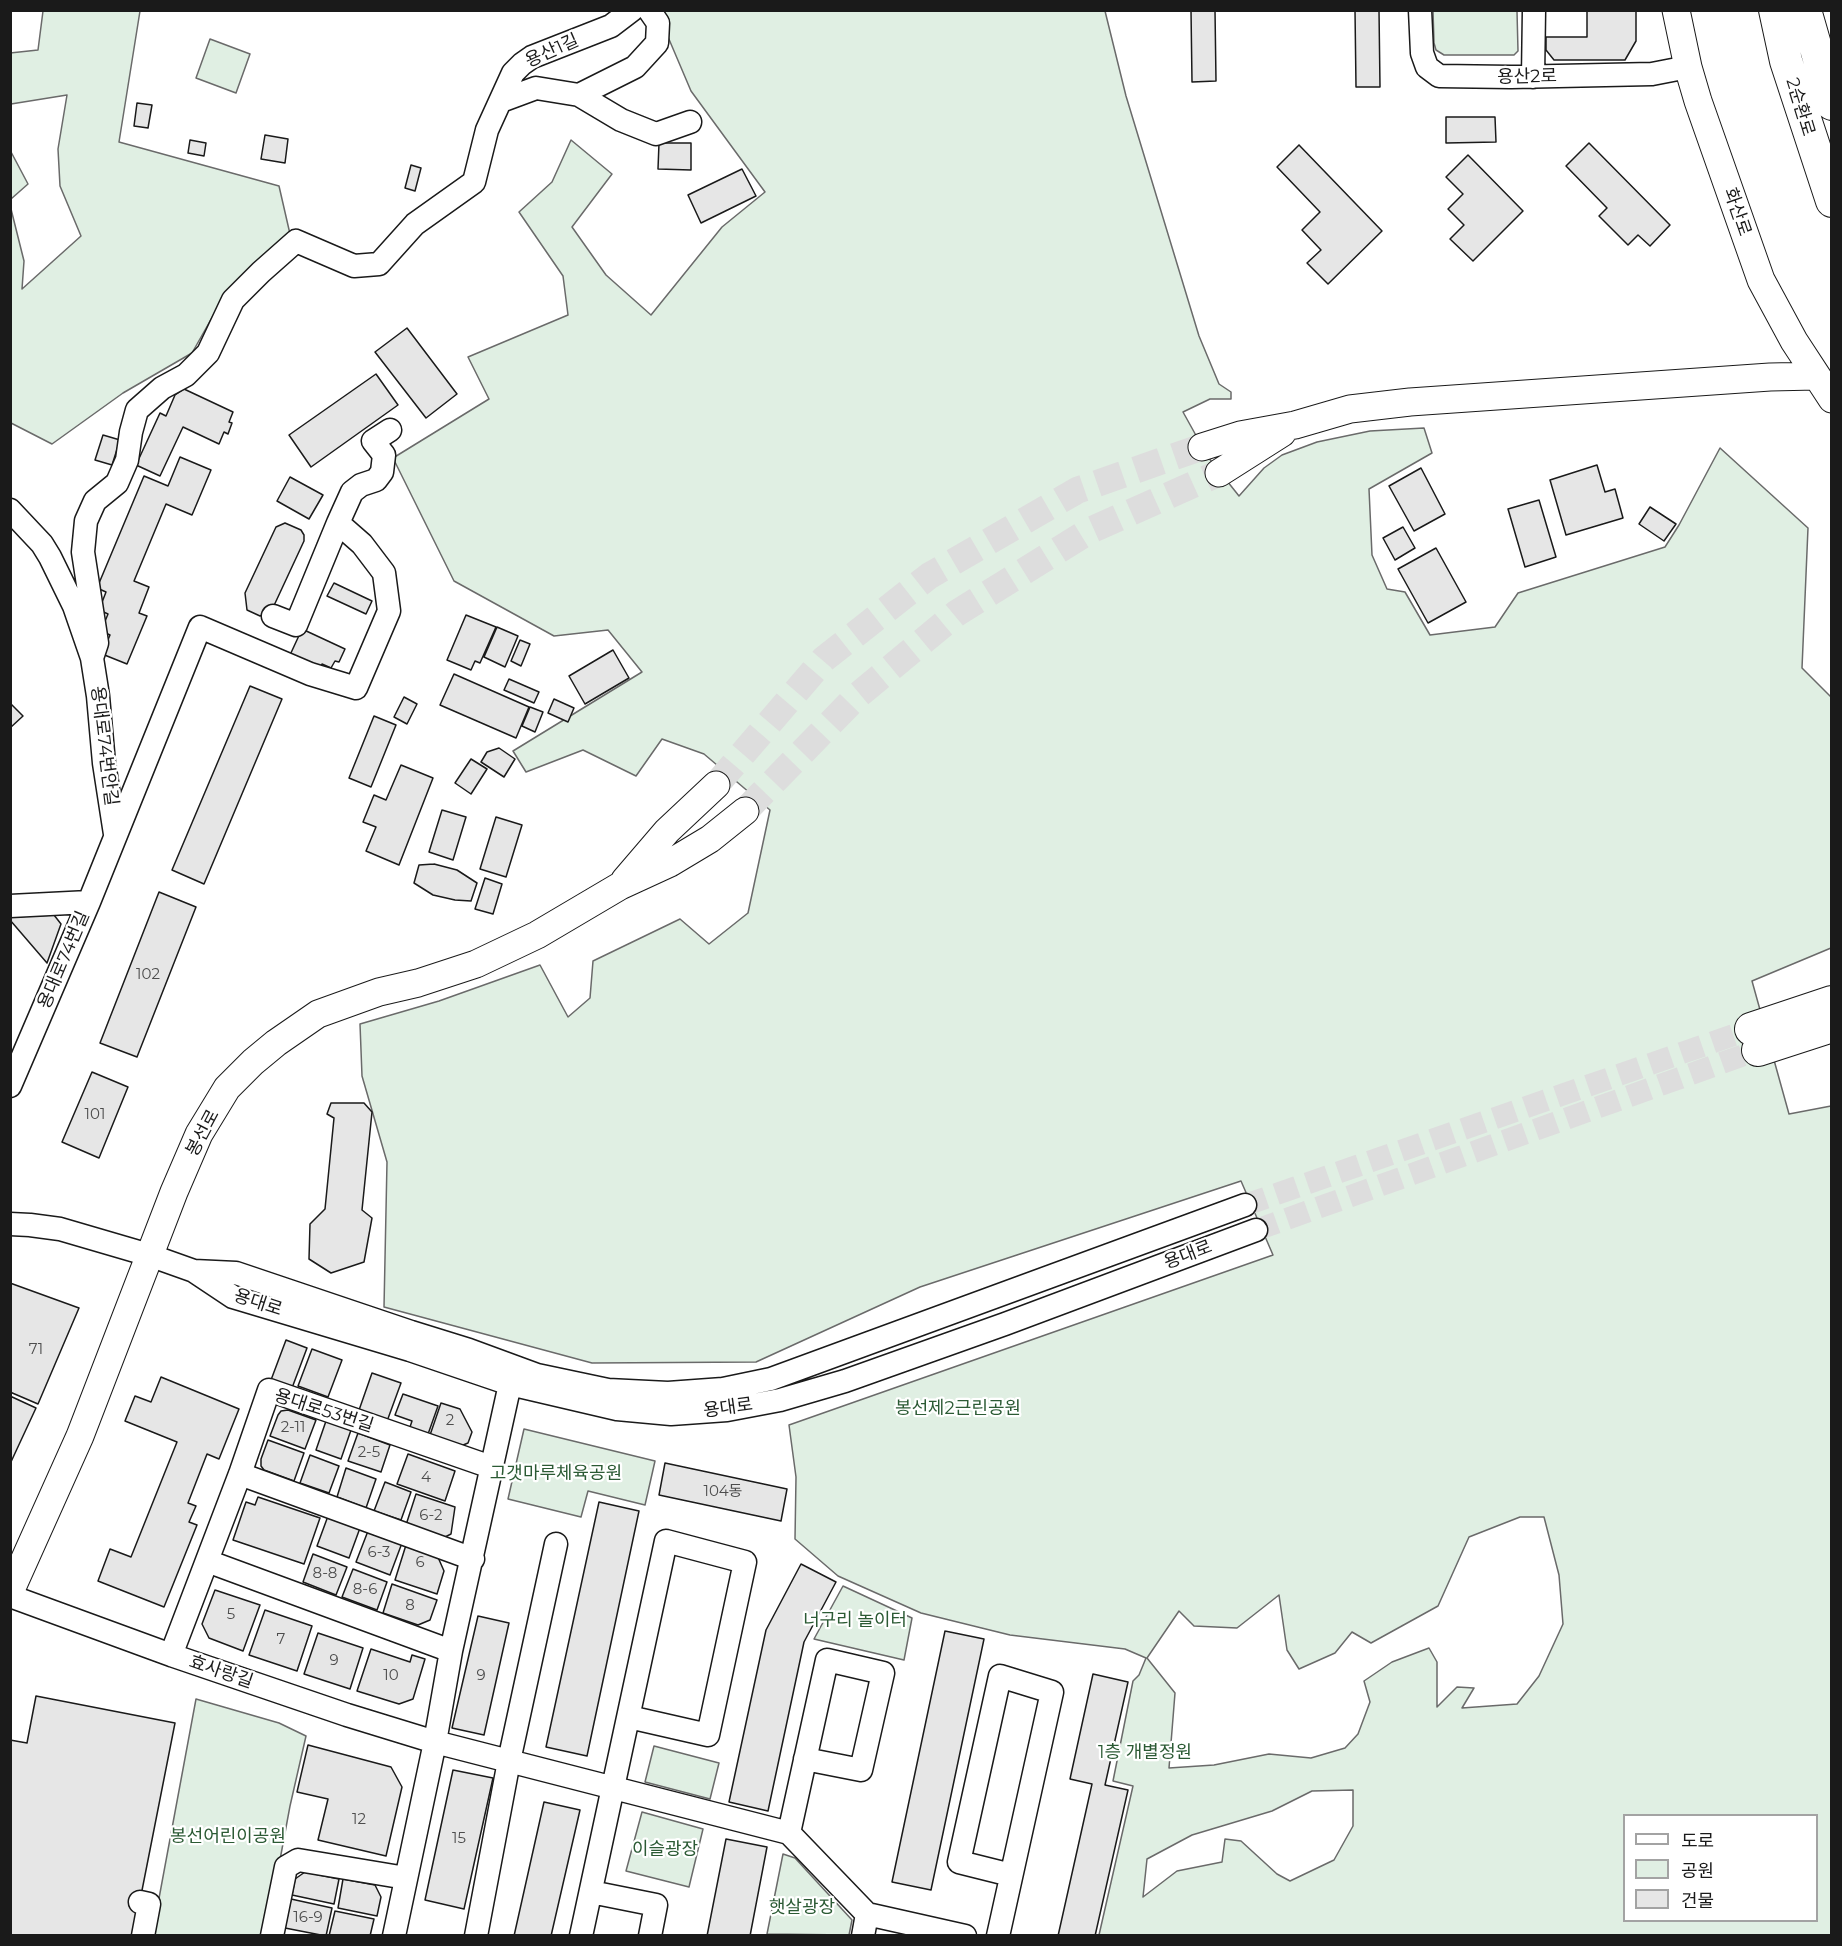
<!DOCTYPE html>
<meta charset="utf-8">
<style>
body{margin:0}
#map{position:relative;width:1842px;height:1946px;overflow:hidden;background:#fff;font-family:Montserrat,"Noto Sans KR",sans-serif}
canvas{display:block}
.frame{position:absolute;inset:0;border:12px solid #1a1a1a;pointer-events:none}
.legend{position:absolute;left:1623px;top:1814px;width:195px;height:108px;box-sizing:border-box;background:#fff;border:2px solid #a3a3a3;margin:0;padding:8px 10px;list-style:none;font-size:18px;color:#1a1a1a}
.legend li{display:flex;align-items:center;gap:12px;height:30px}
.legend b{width:30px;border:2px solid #a3a3a3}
</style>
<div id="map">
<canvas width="1842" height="1946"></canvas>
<div class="frame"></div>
<ul class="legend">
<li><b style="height:8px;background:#fff"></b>도로</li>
<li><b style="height:16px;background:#e0efe3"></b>공원</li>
<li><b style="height:16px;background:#e6e6e6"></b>건물</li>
</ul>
</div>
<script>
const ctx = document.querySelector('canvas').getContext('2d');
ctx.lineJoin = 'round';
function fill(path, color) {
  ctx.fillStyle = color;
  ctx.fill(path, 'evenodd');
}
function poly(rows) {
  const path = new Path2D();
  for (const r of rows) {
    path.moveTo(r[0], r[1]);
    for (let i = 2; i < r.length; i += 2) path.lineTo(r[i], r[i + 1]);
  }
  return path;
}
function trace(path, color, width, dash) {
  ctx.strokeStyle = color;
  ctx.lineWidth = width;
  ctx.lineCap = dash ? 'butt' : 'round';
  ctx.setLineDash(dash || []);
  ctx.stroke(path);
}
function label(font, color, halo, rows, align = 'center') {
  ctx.font = font + ' Montserrat,"Noto Sans KR",sans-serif';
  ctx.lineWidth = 4.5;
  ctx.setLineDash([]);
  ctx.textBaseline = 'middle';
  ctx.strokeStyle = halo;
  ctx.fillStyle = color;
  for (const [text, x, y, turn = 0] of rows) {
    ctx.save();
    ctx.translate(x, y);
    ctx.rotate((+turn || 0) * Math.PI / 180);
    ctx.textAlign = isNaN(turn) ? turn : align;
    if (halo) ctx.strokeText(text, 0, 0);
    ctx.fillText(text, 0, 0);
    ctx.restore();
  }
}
const green = poly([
 [43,11,140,11,119,142,279,186,290,234,222,300,192,353,123,393,52,444,11,423,10,205,24,261,22,289,81,236,60,186,58,149,67,95,11,104,10,53,38,50,43,11],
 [657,11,1105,11,1126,96,1199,336,1219,384,1231,392,1231,399,1210,399,1183,412,1208,457,1239,496,1264,468,1282,455,1317,442,1370,431,1424,428,1432,453,1369,489,1372,555,1387,589,1405,592,1430,635,1495,627,1518,593,1665,547,1679,525,1720,448,1808,528,1802,668,1831,697,1831,948,1752,981,1789,1114,1831,1106,1831,1935,1099,1935,1133,1786,1113,1781,1133,1681,1139,1675,1146,1658,1125,1649,1010,1635,921,1613,838,1576,795,1539,796,1477,789,1425,1273,1255,1241,1181,920,1287,756,1362,592,1363,384,1307,387,1162,362,1076,360,1024,439,1001,540,965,568,1017,590,998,593,961,680,919,709,944,748,913,770,810,704,754,662,739,636,776,583,750,526,772,513,751,642,672,608,630,554,636,454,581,393,458,489,399,468,357,568,315,563,276,519,212,552,182,571,140,612,174,572,227,606,275,651,315,722,227,765,192,691,91,657,11],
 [1520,1517,1544,1517,1559,1575,1563,1624,1539,1676,1517,1704,1462,1708,1474,1688,1457,1687,1437,1707,1437,1662,1429,1648,1392,1662,1364,1681,1370,1702,1358,1734,1345,1748,1311,1758,1269,1754,1214,1765,1169,1768,1175,1693,1147,1658,1179,1611,1194,1626,1237,1628,1279,1595,1287,1650,1299,1669,1335,1653,1352,1632,1371,1643,1438,1606,1469,1537,1520,1517],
 [1353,1790,1353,1826,1334,1860,1290,1881,1277,1874,1241,1841,1225,1839,1222,1862,1177,1871,1143,1897,1147,1859,1192,1835,1272,1811,1312,1791,1353,1790],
 [1624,1816,1816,1816,1816,1920,1624,1920,1624,1816],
 [1433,11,1517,11,1518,51,1514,55,1444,55,1436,50,1434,43,1433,11],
 [210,39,250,54,236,93,196,78,210,39],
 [10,150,28,184,11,199,10,199,10,150],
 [524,1429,655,1461,645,1505,588,1491,581,1517,508,1499,524,1429],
 [843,1586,912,1618,904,1660,814,1639,843,1586],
 [196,1699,279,1723,306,1736,290,1806,266,1935,152,1936,196,1699],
 [654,1746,719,1763,710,1799,645,1782,654,1746],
 [642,1812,703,1829,689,1887,626,1871,642,1812],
 [783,1854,795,1858,852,1920,849,1935,767,1934,783,1854]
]);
const building = poly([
 [1191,10,1215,10,1216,81,1192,82,1191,10],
 [1355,10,1379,10,1380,87,1356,87,1355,10],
 [1587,10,1636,10,1636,41,1625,60,1554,60,1546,50,1546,37,1587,37,1587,10],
 [137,103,152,105,148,128,134,126,137,103],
 [1446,117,1495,117,1496,142,1446,143,1446,117],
 [265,135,288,139,285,163,261,159,265,135],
 [190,140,206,143,204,156,188,153,190,140],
 [659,143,691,143,691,170,658,169,659,143],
 [1589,143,1670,225,1650,246,1638,235,1628,245,1599,216,1607,208,1566,166,1589,143],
 [1299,145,1382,231,1328,284,1307,263,1321,250,1302,230,1320,212,1277,167,1299,145],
 [1468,155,1523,211,1473,261,1450,239,1464,225,1448,209,1463,194,1446,177,1468,155],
 [411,165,421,168,415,191,405,188,411,165],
 [742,169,756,196,701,223,688,195,742,169],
 [407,328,457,394,426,418,375,352,407,328],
 [376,374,398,405,311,467,289,435,376,374],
 [184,389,233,412,229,422,232,423,228,434,224,432,219,444,183,427,160,476,136,465,160,413,166,416,175,395,184,389],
 [103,435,120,440,112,465,95,460,103,435],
 [180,457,211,470,192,515,166,504,134,581,149,587,139,613,147,616,127,664,102,654,110,635,101,631,108,614,99,610,106,592,97,588,144,476,168,486,180,457],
 [1597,465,1605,492,1615,489,1623,518,1566,535,1550,480,1597,465],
 [1421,468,1445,514,1414,531,1389,486,1421,468],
 [290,477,323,495,309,519,277,501,290,477],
 [1539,500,1556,557,1525,567,1508,509,1539,500],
 [1650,507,1676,524,1664,541,1639,524,1650,507],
 [285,523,301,530,304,535,304,541,271,612,260,616,247,610,245,593,276,527,285,523],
 [1403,527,1415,548,1395,560,1383,538,1403,527],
 [1436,548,1466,602,1428,623,1398,569,1436,548],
 [334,583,372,601,366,614,327,596,334,583],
 [466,615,496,627,480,663,475,661,471,670,447,660,466,615],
 [497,627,518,636,505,667,484,657,497,627],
 [302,629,345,649,339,662,335,661,331,668,322,664,320,669,290,655,302,629],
 [520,640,530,644,521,666,511,661,520,640],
 [613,650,629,678,585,704,569,676,613,650],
 [454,674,529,707,516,738,440,705,454,674],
 [509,679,539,692,534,703,504,690,509,679],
 [250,686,282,699,204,884,172,870,250,686],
 [404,697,417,704,407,724,394,717,404,697],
 [554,699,574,708,568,722,548,713,554,699],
 [10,703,23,716,10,728,10,703],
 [530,707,543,712,535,732,522,726,530,707],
 [374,716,396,725,371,787,349,778,374,716],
 [499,748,515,759,504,777,481,762,487,752,499,748],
 [471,759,487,769,471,794,455,783,471,759],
 [401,765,433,778,399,865,366,851,376,827,363,822,374,795,386,800,401,765],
 [442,810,466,817,453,860,429,852,442,810],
 [496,817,522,825,506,877,480,869,496,817],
 [434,864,457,870,477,883,471,901,455,900,433,895,414,883,419,865,434,864],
 [485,878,502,884,493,914,475,909,485,878],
 [159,892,196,907,137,1057,100,1043,159,892],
 [54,915,61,924,47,963,10,920,10,917,54,915],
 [92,1072,128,1087,99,1158,62,1142,92,1072],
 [331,1103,364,1103,372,1112,362,1210,372,1218,364,1262,331,1273,309,1259,310,1224,325,1209,334,1118,327,1114,331,1103],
 [10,1283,79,1308,38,1404,10,1392,10,1283],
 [286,1340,307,1348,292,1388,271,1380,286,1340],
 [312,1349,342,1360,328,1397,298,1386,312,1349],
 [372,1373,401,1383,386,1424,358,1413,372,1373],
 [161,1377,239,1409,219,1459,207,1454,188,1503,196,1506,189,1522,197,1525,164,1607,98,1581,110,1549,131,1557,177,1442,125,1421,135,1396,151,1402,161,1377],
 [403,1394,438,1406,427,1437,409,1430,412,1421,395,1415,403,1394],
 [10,1396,36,1408,10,1464,10,1396],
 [441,1403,460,1409,472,1432,468,1443,456,1448,429,1438,441,1403],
 [288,1410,316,1420,305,1449,270,1436,278,1415,281,1411,288,1410],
 [326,1421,351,1430,341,1459,316,1450,326,1421],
 [358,1433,390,1445,381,1472,348,1461,358,1433],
 [268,1440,304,1453,294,1481,264,1470,261,1466,261,1459,268,1440],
 [408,1454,455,1471,445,1501,397,1484,408,1454],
 [310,1455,339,1466,329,1493,300,1483,310,1455],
 [665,1463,787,1489,781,1521,659,1495,665,1463],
 [346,1468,376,1479,366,1508,337,1497,346,1468],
 [385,1482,411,1492,401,1520,374,1511,385,1482],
 [416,1494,455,1507,451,1534,443,1538,406,1525,416,1494],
 [258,1497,320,1518,304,1564,233,1540,246,1502,255,1505,258,1497],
 [599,1502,639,1511,587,1756,546,1747,599,1502],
 [328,1516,360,1528,349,1558,317,1546,328,1516],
 [368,1531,402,1543,390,1575,356,1562,368,1531],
 [406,1545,437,1555,444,1571,437,1594,395,1580,406,1545],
 [313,1554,347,1567,336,1595,303,1582,313,1554],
 [801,1564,836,1582,804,1642,768,1811,729,1802,766,1630,801,1564],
 [353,1569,387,1582,377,1610,342,1597,353,1569],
 [392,1584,437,1600,430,1620,418,1625,383,1613,392,1584],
 [215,1590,260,1605,243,1651,209,1638,202,1624,215,1590],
 [265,1610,312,1626,297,1671,249,1655,265,1610],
 [478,1616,509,1623,484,1735,452,1728,478,1616],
 [945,1631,984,1639,931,1890,892,1882,945,1631],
 [318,1633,363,1648,350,1689,304,1674,318,1633],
 [371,1649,410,1662,412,1655,425,1659,413,1699,399,1704,357,1691,371,1649],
 [1093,1674,1128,1682,1105,1785,1128,1790,1095,1936,1058,1936,1092,1784,1070,1779,1093,1674],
 [36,1696,175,1723,133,1936,10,1936,10,1740,27,1743,36,1696],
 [308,1745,391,1767,402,1787,386,1856,318,1840,328,1799,297,1792,308,1745],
 [453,1770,493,1778,464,1909,425,1900,453,1770],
 [544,1802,580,1810,551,1936,514,1936,544,1802],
 [726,1839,767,1847,750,1936,707,1936,726,1839],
 [305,1872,339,1879,334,1904,292,1895,295,1879,305,1872],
 [343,1879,375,1885,381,1897,377,1916,338,1908,343,1879],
 [291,1899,332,1908,326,1936,285,1928,291,1899],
 [335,1911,374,1919,370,1936,329,1936,335,1911]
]);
const minorTunnel = poly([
 [1245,1205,1751,1029],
 [1256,1230,1758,1050]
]);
const majorTunnel = poly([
 [716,785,824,659,929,576,1078,490,1202,447],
 [745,811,857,696,957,613,1089,531,1219,473]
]);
const minor = poly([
 [1420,10,1422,53,1427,67,1439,76,1511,77,1652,74,1688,67],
 [1533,77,1534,10],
 [579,95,635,67,657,43,658,23,649,10],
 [501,101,536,88,579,95,621,120,656,134,690,122],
 [10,510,42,544,50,557,74,606,92,658,98,696,104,763,115,834],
 [338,523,352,492,361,485,376,480,382,472,384,455,373,441,390,430],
 [92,658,97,643,83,552,86,521,95,501,117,483,127,460,131,432,137,410,162,388,186,375,208,353,233,300,261,272,296,241,354,266,379,264,415,224,474,182,487,130,513,73,522,64,532,57,611,26,632,10],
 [10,906,89,902],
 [10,1086,89,902,200,627,310,674,356,688,389,611,384,573,362,544,338,523,296,625,273,616],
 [10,1224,30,1225,60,1229,149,1255,194,1271,233,1297,410,1350,510,1384,617,1409,671,1414,727,1410,780,1400,845,1381,1005,1324,1256,1230],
 [194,1271,236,1273,411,1332,469,1350,537,1375,608,1390,668,1393,723,1389,771,1379,1245,1205],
 [240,1474,473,1559],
 [207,1561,451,1651],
 [10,1596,171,1655,347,1715,435,1742,789,1833,867,1914,965,1936],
 [171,1655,240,1474,269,1390,491,1467],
 [789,1833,827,1660,883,1673,861,1770,805,1759],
 [591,1892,656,1905,650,1936],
 [140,1902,149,1904,143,1936],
 [272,1936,286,1867,298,1860,406,1878],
 [394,1936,435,1742,451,1651,510,1384],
 [476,1936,509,1761,556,1544],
 [581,1936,666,1541,745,1562,708,1735,629,1717],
 [863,1936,867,1914],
 [998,1936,1052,1692,1000,1676,959,1862,1011,1875]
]);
const major = poly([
 [1676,10,1688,67,1698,101,1761,280,1794,341,1832,399],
 [1202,447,1240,435,1295,425,1350,409,1410,402,1770,377,1816,376],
 [1219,473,1282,433],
 [625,880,667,831,716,785],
 [10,1592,80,1436,174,1192,199,1134,227,1088,253,1062,276,1043,318,1014,379,992,418,983,476,964,537,935,620,886,670,863,710,839,745,811]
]);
const highway = poly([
 [1775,10,1786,61,1832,201],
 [1805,10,1832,104],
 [1751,1029,1832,1002],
 [1758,1050,1832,1026]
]);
const numberNames = [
 ["102",148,975],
 ["101",95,1115],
 ["71",36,1350],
 ["2",450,1421],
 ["2-11",293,1428],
 ["2-5",369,1453],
 ["4",426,1478],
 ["104동",723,1492],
 ["6-2",431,1516],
 ["6-3",379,1553],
 ["6",420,1563],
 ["8-8",325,1574],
 ["8-6",365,1590],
 ["8",410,1606],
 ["5",231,1615],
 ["7",281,1640],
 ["9",334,1661],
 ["10",391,1676],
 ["9",481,1676],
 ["12",359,1820],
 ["15",459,1839],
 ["16-9",308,1918]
];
const streetNames = [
 ["용산1길",552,51,-24],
 ["용산2로",1527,77,-1],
 ["2순환로",1800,107,73],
 ["화산로",1737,212,71],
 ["용대로74번안길",104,746,83],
 ["용대로74번길",64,960,-67],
 ["봉선로",203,1133,-62],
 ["용대로",1188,1255,-21],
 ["용대로",258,1303,18],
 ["용대로",728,1408,-8],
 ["용대로53번길",324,1411,18],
 ["효사랑길",221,1672,19]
];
const parkNames = [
 ["봉선제2근린공원",958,1409],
 ["고갯마루체육공원",556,1474],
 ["너구리 놀이터",855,1621],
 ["1층 개별정원",1145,1753],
 ["봉선어린이공원",228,1837],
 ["이슬광장",665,1850],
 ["햇살광장",802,1908]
];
fill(green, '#e0efe3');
trace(green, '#6a6a6a', 1.5);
fill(building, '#e6e6e6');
trace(building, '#1a1a1a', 1.5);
trace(minorTunnel, '#ddd', 22, [22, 11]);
trace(majorTunnel, '#ddd', 27, [27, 14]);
trace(minor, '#1a1a1a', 25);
trace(major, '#1a1a1a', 29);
trace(highway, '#1a1a1a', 34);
trace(minor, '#fff', 22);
trace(major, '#fff', 27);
trace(highway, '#fff', 32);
label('15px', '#4d4d4d', null, numberNames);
label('18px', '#1a1a1a', '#fff', streetNames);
label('18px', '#2b5a34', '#fff', parkNames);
</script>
